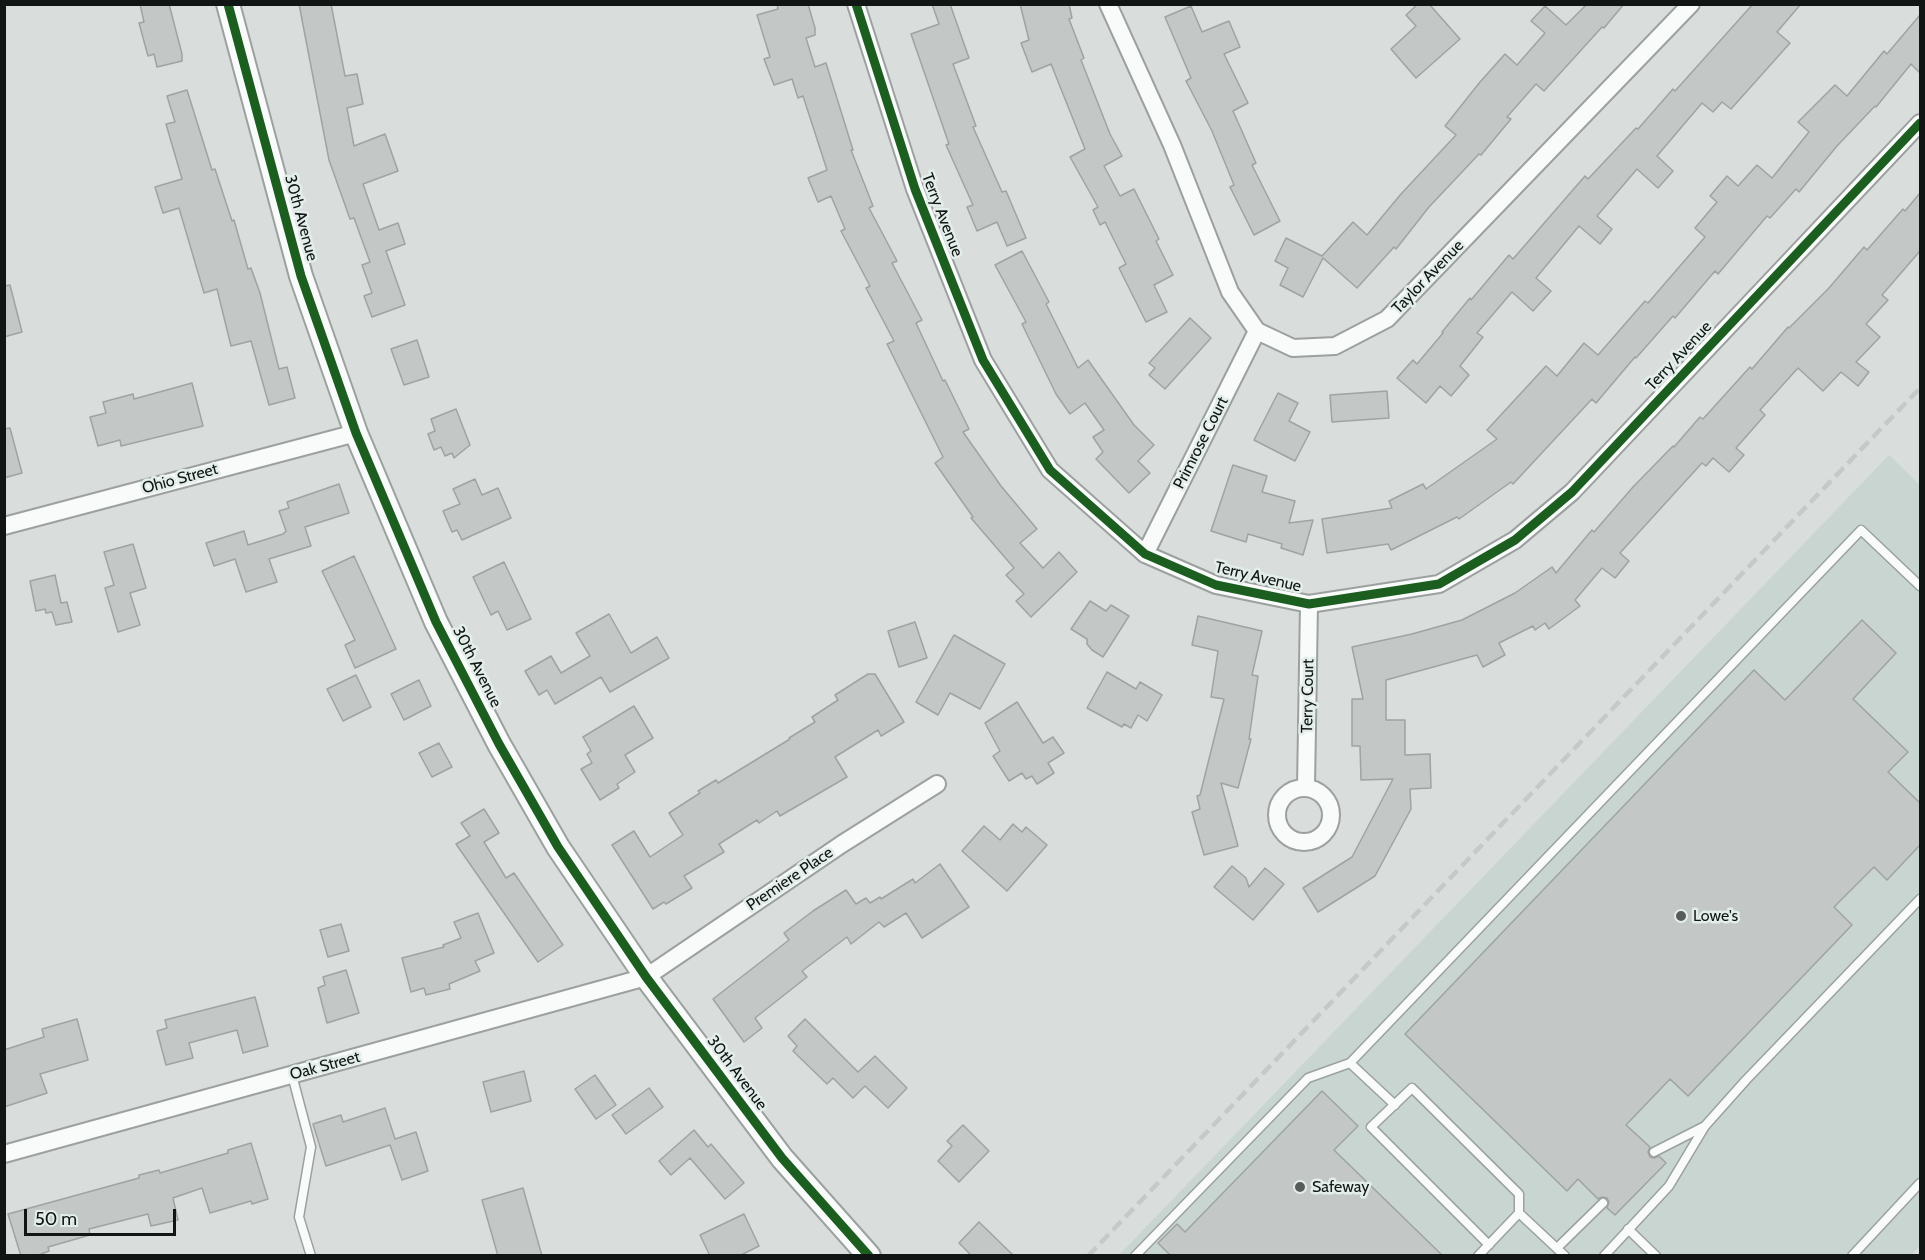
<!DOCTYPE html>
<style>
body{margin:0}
#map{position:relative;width:1925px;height:1260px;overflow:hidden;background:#d9dedc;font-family:Cabin,sans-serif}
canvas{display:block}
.frame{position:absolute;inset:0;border:6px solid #111513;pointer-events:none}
.scale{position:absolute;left:24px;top:1209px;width:152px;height:27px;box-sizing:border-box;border:3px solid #111513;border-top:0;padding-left:8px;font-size:18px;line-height:21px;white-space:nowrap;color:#111513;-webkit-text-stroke:4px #e3eeea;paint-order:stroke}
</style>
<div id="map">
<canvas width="1925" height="1260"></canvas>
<div class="frame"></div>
<div class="scale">50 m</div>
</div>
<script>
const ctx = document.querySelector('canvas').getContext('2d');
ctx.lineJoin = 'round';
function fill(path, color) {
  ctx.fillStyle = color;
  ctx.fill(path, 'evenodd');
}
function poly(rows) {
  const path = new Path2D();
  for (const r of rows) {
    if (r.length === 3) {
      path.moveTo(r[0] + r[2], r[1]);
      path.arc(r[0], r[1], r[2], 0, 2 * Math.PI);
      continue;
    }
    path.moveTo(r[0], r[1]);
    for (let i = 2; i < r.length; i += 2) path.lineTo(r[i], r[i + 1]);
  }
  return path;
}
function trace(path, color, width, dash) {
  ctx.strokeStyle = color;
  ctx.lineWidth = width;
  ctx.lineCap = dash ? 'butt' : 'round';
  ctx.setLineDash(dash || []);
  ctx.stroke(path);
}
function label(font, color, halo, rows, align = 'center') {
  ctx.font = font + ' Cabin,sans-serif';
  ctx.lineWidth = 5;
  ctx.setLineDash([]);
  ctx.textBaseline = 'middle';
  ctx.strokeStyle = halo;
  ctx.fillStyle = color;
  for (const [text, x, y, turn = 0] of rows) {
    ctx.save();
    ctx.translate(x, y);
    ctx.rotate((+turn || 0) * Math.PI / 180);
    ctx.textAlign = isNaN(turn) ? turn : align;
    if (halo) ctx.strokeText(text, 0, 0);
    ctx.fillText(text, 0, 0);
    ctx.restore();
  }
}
const built = poly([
 [1889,455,1920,485,1920,1246,1911,1255,1118,1256]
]);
const building = poly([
 [140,4,169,4,182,54,182,61,157,67,154,54,148,56,139,23,144,22,140,4],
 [299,4,331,4,345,76,357,74,363,104,347,108,354,146,385,134,398,171,363,184,379,230,398,223,405,244,386,251,405,305,372,317,364,296,372,293,362,265,370,262,354,218,350,219,329,160,299,4],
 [777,4,808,4,815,28,815,35,806,38,815,67,826,63,853,150,851,150,873,206,869,208,897,261,892,263,922,320,916,323,943,381,945,380,969,429,963,432,1001,486,1037,529,1020,543,1043,568,1059,552,1077,572,1031,617,1016,601,1024,594,1006,575,1014,568,971,518,973,517,935,463,943,457,887,344,894,341,866,288,870,286,841,231,845,229,831,196,818,202,808,178,827,170,803,96,798,98,792,79,774,85,764,59,770,57,757,15,778,9,777,4],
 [932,4,950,4,969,58,953,64,976,126,973,127,1002,192,1006,191,1026,238,1007,246,997,222,977,231,967,207,973,205,946,145,949,144,911,34,939,24,932,4],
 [1020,4,1069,4,1072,18,1069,19,1084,58,1081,60,1110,134,1122,156,1104,166,1120,196,1134,189,1159,239,1156,241,1173,275,1154,285,1167,312,1146,322,1119,268,1126,264,1105,222,1100,225,1093,210,1098,207,1070,157,1085,149,1051,64,1032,72,1021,43,1029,40,1020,4],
 [1418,4,1429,4,1460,39,1416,78,1391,49,1416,26,1406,15,1418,4],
 [1587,4,1624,4,1604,28,1602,27,1544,91,1536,84,1507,117,1511,119,1481,155,1479,154,1429,207,1396,249,1394,247,1357,288,1323,258,1303,297,1280,285,1288,268,1275,261,1286,238,1322,256,1353,222,1367,235,1401,194,1456,135,1445,126,1480,82,1505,54,1517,65,1545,33,1531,21,1545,6,1566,25,1587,4],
 [1753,4,1801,4,1777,32,1790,43,1731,109,1722,102,1713,112,1702,103,1657,156,1673,171,1658,188,1637,169,1597,216,1612,229,1600,244,1579,226,1536,278,1551,291,1533,311,1512,292,1477,333,1483,337,1460,366,1469,375,1451,396,1440,386,1426,403,1397,378,1413,360,1417,364,1443,333,1442,332,1470,298,1471,300,1509,255,1513,259,1585,176,1588,179,1636,128,1638,129,1673,89,1675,91,1753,4],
 [1191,6,1202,32,1229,21,1240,47,1224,54,1248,103,1233,111,1256,163,1252,165,1280,221,1254,235,1230,187,1234,185,1212,131,1186,81,1191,78,1165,17,1191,6],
 [1920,15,1920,73,1911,64,1876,107,1875,106,1837,146,1799,192,1796,189,1770,218,1767,216,1718,274,1715,271,1675,318,1673,316,1636,358,1635,357,1596,403,1592,399,1513,484,1511,482,1459,519,1457,517,1391,550,1388,544,1327,553,1322,519,1392,508,1389,501,1423,484,1426,489,1497,439,1487,430,1546,366,1557,376,1584,343,1598,355,1645,301,1648,303,1705,237,1695,228,1717,202,1710,196,1727,176,1738,186,1757,165,1772,178,1809,132,1798,122,1835,85,1847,96,1884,51,1887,54,1920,15],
 [187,90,212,170,215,169,232,221,234,220,248,269,251,268,260,293,279,369,287,367,295,398,269,405,251,341,231,346,217,289,204,293,179,208,163,213,155,187,182,179,166,124,175,122,167,96,187,90],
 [1920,193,1920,251,1882,295,1888,300,1866,324,1880,337,1856,362,1869,372,1858,386,1841,372,1823,391,1798,368,1760,410,1765,415,1736,448,1744,455,1729,472,1713,458,1706,466,1702,463,1620,553,1629,561,1615,578,1602,568,1575,600,1580,606,1549,629,1545,623,1535,630,1533,626,1499,643,1505,655,1483,667,1477,655,1386,680,1386,720,1405,720,1405,755,1430,754,1431,788,1410,789,1411,809,1375,876,1318,912,1303,888,1352,857,1393,779,1361,780,1360,746,1352,746,1352,699,1363,699,1352,647,1412,634,1462,620,1515,593,1552,567,1556,573,1592,530,1594,532,1633,487,1673,446,1674,447,1700,417,1703,419,1750,367,1752,369,1788,327,1789,328,1829,288,1864,247,1867,250,1903,209,1905,211,1920,193],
 [1022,251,1049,302,1046,304,1078,368,1088,360,1134,425,1154,445,1138,461,1150,473,1129,493,1096,459,1103,452,1093,437,1104,430,1085,403,1070,414,1056,394,1022,324,1026,322,995,265,1022,251],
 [10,285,22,332,4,337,4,286,10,285],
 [1190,318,1211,338,1165,389,1149,375,1155,368,1149,363,1190,318],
 [417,340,429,377,404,385,391,349,417,340],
 [192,383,203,426,121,446,120,440,98,446,90,417,106,413,103,402,133,394,134,399,192,383],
 [1387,391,1389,418,1332,422,1330,395,1387,391],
 [1278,393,1298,403,1289,421,1310,432,1295,461,1254,440,1278,393],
 [456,409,470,445,454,458,452,453,445,456,441,447,434,450,428,434,435,431,431,419,456,409],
 [10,428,22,473,4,478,4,429,10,428],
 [1233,465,1267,476,1262,492,1295,501,1289,523,1313,520,1303,555,1281,548,1282,544,1248,534,1246,542,1211,531,1233,465],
 [475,479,482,495,498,488,511,518,462,540,457,530,452,532,443,511,460,504,453,489,475,479],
 [339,484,349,513,305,527,311,546,269,559,277,582,246,592,235,559,214,566,206,543,244,531,248,545,283,534,286,531,279,511,289,508,287,502,339,484],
 [133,544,146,588,130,593,140,625,118,632,105,588,114,585,104,552,133,544],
 [354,556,396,649,355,668,345,645,355,640,322,571,354,556],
 [504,562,531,619,507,630,498,611,491,615,473,577,504,562],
 [55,575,61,603,67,602,72,622,56,625,52,612,46,613,45,609,36,611,30,581,55,575],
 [1090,601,1106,611,1111,605,1129,616,1103,657,1092,650,1087,644,1087,639,1071,629,1090,601],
 [609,614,631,653,657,637,669,658,610,692,601,677,555,704,547,690,539,695,525,671,551,656,561,673,590,656,576,633,609,614],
 [1198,616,1262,631,1252,675,1258,676,1249,739,1251,739,1238,788,1221,783,1238,846,1204,855,1192,812,1200,809,1197,796,1200,795,1224,699,1211,697,1218,651,1192,645,1198,616],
 [1862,620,1896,653,1853,699,1908,752,1888,772,1920,803,1920,845,1887,880,1874,867,1834,907,1852,925,1688,1096,1670,1079,1626,1125,1650,1147,1648,1152,1650,1157,1654,1158,1659,1156,1666,1163,1615,1215,1607,1208,1609,1202,1607,1198,1602,1197,1598,1199,1578,1179,1567,1191,1405,1034,1754,670,1785,700,1862,620],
 [915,622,927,658,899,667,888,631,915,622],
 [954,635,1005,664,980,709,950,693,938,715,916,702,954,635],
 [1107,672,1136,689,1140,682,1162,695,1147,721,1138,715,1131,728,1124,724,1122,727,1087,708,1107,672],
 [868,674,875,674,904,722,881,736,878,730,835,757,847,777,780,816,777,811,759,823,757,820,719,844,724,852,684,876,692,888,666,904,664,902,653,909,612,845,634,831,650,857,683,835,669,813,700,793,698,791,716,780,718,783,790,739,789,738,815,722,812,717,838,700,835,695,868,674],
 [356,675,371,707,343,721,327,689,356,675],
 [419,680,431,706,404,720,391,694,419,680],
 [1017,702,1043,743,1053,737,1064,753,1048,763,1054,773,1037,784,1032,776,1026,779,1022,773,1009,781,993,756,1000,751,985,723,1017,702],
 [634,706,653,738,625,755,635,772,617,784,619,788,600,800,581,769,592,763,587,754,591,751,583,737,634,706],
 [439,743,452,767,432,777,419,753,439,743],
 [484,809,499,833,484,842,506,878,514,873,563,945,538,962,456,844,470,836,461,823,484,809],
 [1013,824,1022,832,1026,827,1047,845,1007,891,962,851,984,826,1000,840,1013,824],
 [940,864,969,907,922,938,906,913,884,927,879,922,851,944,847,937,802,971,807,977,755,1018,762,1028,744,1042,713,999,789,940,784,933,813,911,846,890,856,904,866,898,870,903,880,897,881,899,913,879,915,883,940,864],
 [1232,866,1246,878,1249,887,1265,868,1284,884,1253,920,1214,887,1232,866],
 [478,913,494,953,475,961,480,971,449,984,450,989,426,995,424,988,411,992,402,958,444,947,443,945,461,938,454,922,478,913],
 [341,924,349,951,328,957,320,930,341,924],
 [346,970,359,1013,327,1023,318,988,325,985,323,977,346,970],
 [255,997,268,1046,243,1053,237,1030,189,1043,193,1058,166,1065,157,1031,167,1028,165,1020,255,997],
 [77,1019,88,1060,40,1074,47,1093,4,1107,4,1050,44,1037,42,1029,77,1019],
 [805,1019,858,1072,875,1056,907,1088,888,1108,865,1086,853,1098,833,1078,827,1084,793,1051,797,1046,788,1036,805,1019],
 [524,1071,531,1101,491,1112,483,1082,524,1071],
 [595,1075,616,1105,596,1119,575,1089,595,1075],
 [649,1088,663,1107,626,1134,612,1115,649,1088],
 [1322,1091,1358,1126,1334,1150,1443,1256,1171,1256,1158,1243,1177,1224,1185,1232,1322,1091],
 [385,1108,395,1139,416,1132,428,1171,402,1180,390,1145,326,1166,313,1124,341,1115,343,1122,385,1108],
 [963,1125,989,1151,959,1182,938,1161,952,1146,947,1141,963,1125],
 [694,1130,708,1147,711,1144,744,1183,725,1199,690,1158,671,1175,659,1161,694,1130],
 [251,1143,268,1199,252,1204,251,1201,210,1213,202,1188,173,1198,178,1220,151,1226,148,1214,89,1229,90,1235,48,1247,49,1251,36,1256,21,1256,8,1214,139,1178,139,1175,159,1170,160,1173,228,1153,228,1150,251,1143],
 [523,1188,542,1256,498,1256,482,1200,523,1188],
 [744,1214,759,1246,739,1256,710,1256,700,1235,744,1214],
 [979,1222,1014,1256,972,1256,959,1243,979,1222]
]);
const lane = poly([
 [1350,1063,1395,1105],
 [292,1075,311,1147,299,1217,311,1256],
 [1654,1152,1705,1126],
 [1628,1229,1656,1256],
 [1489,1245,1371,1127,1412,1088,1519,1194,1519,1213],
 [1557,1248,1603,1203],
 [1135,1256,1308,1078,1350,1063,1861,530,1920,586],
 [1478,1256,1519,1213,1565,1256],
 [1604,1256,1669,1186,1705,1126,1746,1080,1920,899],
 [1852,1256,1920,1183]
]);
const street = poly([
 [856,4,915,189,983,360,1050,470,1145,554,1216,585,1309,604,1439,584,1515,540,1572,492,1920,123],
 [1108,4,1172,145,1230,292,1257,331,1293,348,1335,346,1387,319,1691,4],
 [4,526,356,433],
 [1145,554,1257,331],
 [1306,787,1309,604],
 [1304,815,27],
 [4,1154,646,977,842,844,937,784]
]);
const secondary = poly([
 [228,4,301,276,356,433,436,622,499,744,558,847,646,977,782,1158,869,1256]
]);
const rail = poly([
 [1088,1256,1920,388]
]);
const cycleway = poly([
 [228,4,301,276,356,433,436,622,499,744,558,847,646,977,782,1158,869,1256],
 [856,4,915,189,983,360,1050,470,1145,554,1216,585,1309,604,1439,584,1515,540,1572,492,1920,123]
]);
const markers = [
 [1681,916,6,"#575b59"],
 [1300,1187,6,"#575b59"]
];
const streetNames = [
 ["Terry Avenue",942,215,69],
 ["30th Avenue",301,218,75],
 ["Taylor Avenue",1428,277,-46],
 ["Terry Avenue",1679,356,-47],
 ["Primrose Court",1201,443,-63],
 ["Ohio Street",180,479,-15],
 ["Terry Avenue",1258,577,13],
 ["30th Avenue",477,667,63],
 ["Terry Court",1308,696,-89],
 ["Premiere Place",790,879,-34],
 ["Oak Street",325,1066,-15],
 ["30th Avenue",737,1073,53]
];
const poiNames = [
 ["Lowe's",1693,916],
 ["Safeway",1312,1187]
];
fill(built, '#c8d5d0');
fill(building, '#c3c7c5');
trace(building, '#9fa3a1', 1.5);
trace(lane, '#9ca19f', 11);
trace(street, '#9ca19f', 20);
trace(secondary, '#9ca19f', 26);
trace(lane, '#f9fafa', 8);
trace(street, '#f9fafa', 16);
trace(secondary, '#f9fafa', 22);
trace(rail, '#c7c8c8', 4.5, [12, 6]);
trace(cycleway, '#1b5e20', 9);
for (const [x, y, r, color] of markers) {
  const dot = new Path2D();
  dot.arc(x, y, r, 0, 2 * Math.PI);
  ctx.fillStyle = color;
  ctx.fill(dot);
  trace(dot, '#e3eeea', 2);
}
label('16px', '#111513', '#e3eeea', streetNames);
label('16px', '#111513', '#e3eeea', poiNames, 'left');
</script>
